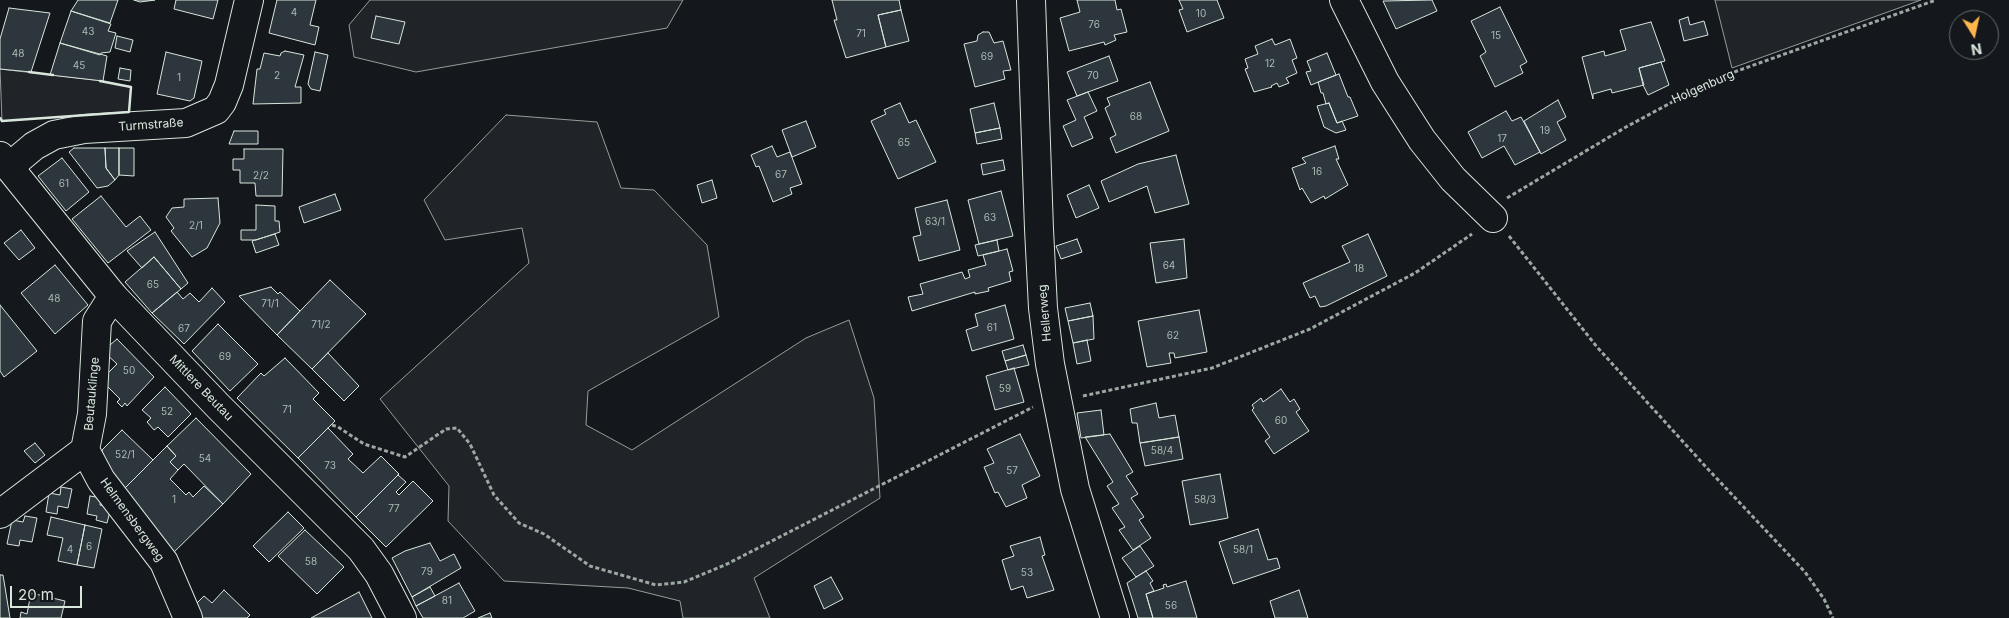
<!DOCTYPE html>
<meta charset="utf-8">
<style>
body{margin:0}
#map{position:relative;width:2009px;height:618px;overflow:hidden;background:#14181c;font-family:Inter,sans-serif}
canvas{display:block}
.north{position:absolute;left:1949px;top:10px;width:50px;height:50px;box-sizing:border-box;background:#14181c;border:1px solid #626a69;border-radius:50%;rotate:170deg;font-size:14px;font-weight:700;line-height:20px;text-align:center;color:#d8e6dc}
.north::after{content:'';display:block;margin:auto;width:18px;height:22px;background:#ffb74d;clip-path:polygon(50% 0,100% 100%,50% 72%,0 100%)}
.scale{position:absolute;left:10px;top:586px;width:72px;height:22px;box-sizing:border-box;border:2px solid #d8e6dc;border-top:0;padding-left:6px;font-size:15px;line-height:18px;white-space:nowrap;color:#d8e6dc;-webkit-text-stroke:4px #14181c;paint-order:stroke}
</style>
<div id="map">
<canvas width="2009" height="618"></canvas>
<div class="north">N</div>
<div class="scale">20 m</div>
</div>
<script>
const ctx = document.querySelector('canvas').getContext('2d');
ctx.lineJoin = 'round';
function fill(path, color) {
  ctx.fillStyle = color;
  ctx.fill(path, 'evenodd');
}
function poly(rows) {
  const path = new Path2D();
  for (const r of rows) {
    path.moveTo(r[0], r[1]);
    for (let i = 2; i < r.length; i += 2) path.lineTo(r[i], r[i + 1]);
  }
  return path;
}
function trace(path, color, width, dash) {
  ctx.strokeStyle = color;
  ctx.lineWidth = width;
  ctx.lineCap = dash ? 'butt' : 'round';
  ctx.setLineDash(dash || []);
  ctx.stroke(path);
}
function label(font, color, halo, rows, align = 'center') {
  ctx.font = font + ' Inter,sans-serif';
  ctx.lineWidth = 4;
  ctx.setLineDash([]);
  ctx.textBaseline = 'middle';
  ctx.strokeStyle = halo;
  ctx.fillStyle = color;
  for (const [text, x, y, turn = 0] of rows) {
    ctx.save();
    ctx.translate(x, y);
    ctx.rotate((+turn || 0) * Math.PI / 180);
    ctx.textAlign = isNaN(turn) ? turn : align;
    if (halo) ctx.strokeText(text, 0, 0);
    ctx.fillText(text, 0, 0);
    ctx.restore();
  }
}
const green = poly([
 [370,0,683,0,667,28,416,72,354,57,349,25,370,0],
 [1715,0,1921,0,1732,68,1715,0],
 [0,69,103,81,131,87,129,112,2,121,0,69],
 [506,115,597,122,621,188,654,190,707,245,719,317,588,391,586,425,632,450,806,338,849,320,874,398,880,498,754,578,770,618,683,618,680,601,628,588,504,581,448,521,449,486,380,399,529,263,522,228,445,240,424,200,506,115]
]);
const building = poly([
 [78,0,118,0,110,23,71,11,78,0],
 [134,0,155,0,140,2,134,0],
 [176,0,218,0,213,19,174,9,176,0],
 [277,0,316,0,310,25,319,27,315,45,269,33,277,0],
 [832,0,899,0,901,10,878,15,886,47,846,58,834,20,837,20,832,0],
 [1077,0,1115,0,1117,10,1121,9,1127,32,1114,35,1116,40,1105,45,1104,42,1069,51,1060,18,1080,12,1077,0],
 [1179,0,1217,0,1224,18,1187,32,1179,10,1183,9,1179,0],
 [1432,0,1437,11,1396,29,1383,1,1432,0],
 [1500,7,1527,62,1520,66,1523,73,1495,87,1480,56,1486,52,1471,21,1500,7],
 [9,8,50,13,31,72,0,69,0,39,9,8],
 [901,10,909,41,886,47,878,15,901,10],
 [71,11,111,24,108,31,116,33,110,52,101,53,100,55,60,43,71,11],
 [376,16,405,22,399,44,371,38,376,16],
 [1688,17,1690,25,1704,21,1708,35,1684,41,1679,20,1688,17],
 [1651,22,1665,61,1639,68,1644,85,1612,93,1611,89,1593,94,1593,99,1582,57,1604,51,1605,56,1626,50,1620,30,1651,22],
 [983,32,989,32,994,43,1003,41,1011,70,1003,71,1005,79,975,87,964,44,977,41,978,35,983,32],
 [117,36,133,40,130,52,115,48,117,36],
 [1272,39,1275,45,1290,39,1297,58,1292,60,1297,73,1286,78,1289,83,1279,87,1277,83,1271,86,1272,87,1254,92,1245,69,1248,68,1245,59,1258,54,1255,46,1272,39],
 [60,43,107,56,103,81,50,75,60,43],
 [285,51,304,55,295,87,301,87,301,103,253,104,257,69,260,69,264,53,280,56,281,53,285,51],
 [166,52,202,61,194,98,190,101,157,94,166,52],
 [315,52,328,55,320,91,311,89,308,84,315,52],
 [1327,53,1336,75,1311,85,1306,72,1311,71,1307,61,1327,53],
 [1109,56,1118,81,1077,96,1067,72,1109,56],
 [1661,62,1669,85,1648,95,1643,85,1639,68,1661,62],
 [120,68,131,70,130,81,118,79,120,68],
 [1339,74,1348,97,1350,97,1358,116,1337,123,1329,103,1326,104,1323,93,1321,93,1318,82,1339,74],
 [1150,82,1169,131,1116,153,1110,138,1116,135,1105,108,1110,105,1107,98,1150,82],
 [1088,92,1097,111,1084,117,1093,138,1072,147,1063,126,1076,120,1067,100,1088,92],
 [1558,100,1566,117,1557,122,1566,140,1541,154,1524,121,1558,100],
 [900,103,909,123,916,120,936,162,898,179,871,121,886,114,884,110,900,103],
 [994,103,1000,128,975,133,970,109,994,103],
 [1329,103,1337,123,1342,121,1346,130,1336,133,1324,127,1317,106,1329,103],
 [1506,111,1512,121,1521,117,1540,152,1515,165,1504,146,1482,158,1468,132,1506,111],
 [806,121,816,147,792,157,782,130,806,121],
 [1000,128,1002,139,977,144,975,133,1000,128],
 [234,131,258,131,258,144,229,144,234,131],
 [772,146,777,157,790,152,802,184,790,188,792,194,773,202,759,166,756,167,751,155,772,146],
 [1335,146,1339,159,1336,159,1348,185,1325,199,1324,196,1311,203,1302,188,1300,190,1292,168,1306,163,1302,158,1335,146],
 [74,148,105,148,106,168,115,180,108,186,97,188,69,152,74,148],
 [105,148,119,148,119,175,115,180,106,168,105,148],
 [119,148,134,148,134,176,119,175,119,148],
 [244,149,283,149,282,196,256,196,255,183,240,183,240,170,233,170,233,159,244,159,244,149],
 [1176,155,1189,204,1155,213,1147,186,1109,202,1101,181,1138,164,1176,155],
 [62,158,89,192,66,211,38,176,62,158],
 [1003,160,1005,170,983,175,981,164,1003,160],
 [712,180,717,198,702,203,697,185,712,180],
 [1089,185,1099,208,1076,218,1067,195,1089,185],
 [1001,191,1013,236,979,244,968,200,1001,191],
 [335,194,341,210,304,223,299,207,335,194],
 [101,196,126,227,140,216,151,230,108,263,72,219,101,196],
 [218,198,220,223,207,248,192,257,171,231,174,228,166,217,172,208,184,207,184,199,218,198],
 [947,200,960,250,919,261,913,237,921,235,915,208,947,200],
 [256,205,275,206,275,221,279,221,280,232,256,240,241,240,241,230,256,230,256,205],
 [21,230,35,248,19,260,4,243,21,230],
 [155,232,188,283,181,289,154,257,142,268,127,251,155,232],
 [275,234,279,245,256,253,252,241,275,234],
 [1368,234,1387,276,1326,306,1320,307,1315,296,1310,298,1303,283,1350,262,1342,246,1368,234],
 [1077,239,1082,252,1061,259,1056,246,1077,239],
 [1184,239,1187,278,1156,283,1150,243,1184,239],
 [997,240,999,251,978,256,975,245,997,240],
 [1007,249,1013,271,1009,272,1011,281,988,288,989,291,975,294,975,292,912,311,908,297,923,294,920,284,962,272,965,279,970,277,968,270,986,265,983,255,1007,249],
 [154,257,181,289,152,313,125,282,154,257],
 [55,265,88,305,55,334,21,293,55,265],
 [330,280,366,314,312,369,277,335,330,280],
 [271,287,278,294,280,292,300,311,277,335,239,296,271,287],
 [212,288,225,302,184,344,152,313,177,292,183,299,190,293,199,302,212,288],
 [1090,303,1093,316,1068,321,1065,308,1090,303],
 [0,305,37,351,4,377,0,371,0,305],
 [1005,305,1014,339,972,351,966,330,978,326,975,314,1005,305],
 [1199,310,1207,352,1175,358,1174,353,1169,353,1171,363,1147,367,1138,321,1199,310],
 [1093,316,1094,339,1073,343,1068,321,1093,316],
 [218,324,258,364,230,391,192,351,218,324],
 [117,339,154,377,127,406,125,403,122,407,117,402,120,399,101,380,117,364,103,351,117,339],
 [1087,340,1091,361,1077,364,1073,343,1087,340],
 [1023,345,1026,355,1005,361,1002,351,1023,345],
 [328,353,359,386,344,401,312,369,328,353],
 [1026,355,1029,365,1008,370,1005,361,1026,355],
 [285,358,319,393,313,399,335,421,298,458,237,398,261,373,264,376,285,358],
 [1014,368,1024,402,995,410,986,376,1014,368],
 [165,387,191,414,168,437,158,427,154,430,147,422,151,418,142,410,165,387],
 [1281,389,1290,402,1294,399,1300,409,1296,412,1309,431,1274,454,1265,441,1270,437,1252,410,1254,408,1252,405,1261,398,1263,402,1281,389],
 [1156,403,1159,418,1175,415,1179,437,1140,443,1137,423,1132,423,1130,409,1156,403],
 [1101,410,1104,435,1081,438,1077,413,1101,410],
 [196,418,251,474,223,504,184,464,178,470,170,462,176,456,167,446,196,418],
 [328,428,353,454,348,459,363,473,381,456,399,474,356,517,298,458,328,428],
 [122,430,153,460,123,490,106,468,102,450,122,430],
 [1020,434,1040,476,1022,485,1027,498,1006,507,998,492,995,493,984,467,994,463,987,449,1020,434],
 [1110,434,1133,472,1126,476,1138,494,1131,498,1144,517,1139,520,1151,538,1133,550,1119,530,1125,527,1112,508,1119,504,1107,486,1113,482,1085,437,1110,434],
 [1179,437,1183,459,1145,466,1140,443,1179,437],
 [35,443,45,455,35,463,24,451,35,443],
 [167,446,176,456,170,462,178,470,170,479,186,495,189,492,193,497,204,486,223,504,171,555,122,491,167,446],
 [1220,474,1228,518,1190,525,1182,481,1220,474],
 [398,475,406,482,396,492,399,495,413,481,433,501,386,547,356,517,398,475],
 [61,487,72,489,68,508,58,506,57,514,46,512,49,493,60,495,61,487],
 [90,496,101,498,100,505,111,507,107,523,96,520,97,516,87,514,90,496],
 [288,512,304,528,269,562,253,546,288,512],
 [25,516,37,518,32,542,20,540,19,546,7,544,12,520,23,522,25,516],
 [51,517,85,525,77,565,58,561,63,538,47,535,51,517],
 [85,525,102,529,94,568,77,565,85,525],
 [1258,529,1268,560,1277,558,1280,568,1233,584,1219,542,1258,529],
 [305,530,344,567,317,594,278,556,305,530],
 [1040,537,1045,555,1042,556,1054,590,1027,598,1023,586,1011,590,1002,560,1014,556,1010,546,1040,537],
 [430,543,440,561,454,554,461,568,412,597,392,558,405,551,430,543],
 [1140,546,1154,566,1136,577,1122,558,1140,546],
 [1146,571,1153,581,1150,583,1154,591,1146,594,1153,618,1138,618,1127,583,1146,571],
 [0,575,3,575,10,618,0,618,0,575],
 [831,577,843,599,824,609,814,586,831,577],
 [1186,581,1197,618,1153,618,1146,594,1164,588,1163,585,1166,584,1167,587,1186,581],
 [459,583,475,611,463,618,423,618,416,606,459,583],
 [430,587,435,596,416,606,412,597,430,587],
 [224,590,250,615,247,618,197,618,191,609,204,596,212,603,224,590],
 [1299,590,1308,618,1275,618,1270,601,1299,590],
 [359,592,372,618,311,618,359,592],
 [31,593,65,601,61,618,20,618,21,612,27,614,31,593],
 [490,613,492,618,478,618,490,613]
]);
const path = poly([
 [1507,198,1626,127,1702,86,1737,71,1936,0],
 [1509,236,1597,347,1706,467,1805,572,1824,599,1833,618],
 [1083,396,1212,368,1310,329,1415,273,1472,234],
 [332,425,338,427,364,444,405,457,446,429,457,428,470,444,494,495,519,523,544,534,590,566,656,585,684,582,727,564,1033,407]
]);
const minor = poly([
 [1031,0,1039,229,1043,308,1050,364,1075,489,1115,618],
 [1344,0,1385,82,1422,140,1453,179,1493,218],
 [9,167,34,146,54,135,84,129,186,123,216,110,222,102,229,85,249,0],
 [85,450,101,480,164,562,188,618],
 [0,514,85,450,92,414,97,321,113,296]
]);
const major = poly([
 [0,156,113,296,218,406,361,549,379,574,402,618]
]);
const wall = poly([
 [29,72,53,75],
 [0,118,2,121,129,112,131,87,100,81]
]);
const numberNames = [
 ["4",294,13],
 ["10",1201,14],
 ["76",1094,25],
 ["43",88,32],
 ["71",861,34],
 ["15",1496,36],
 ["48",18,54],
 ["69",987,57],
 ["12",1270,64],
 ["45",79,66],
 ["2",277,76],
 ["70",1093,76],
 ["1",179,78],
 ["68",1136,117],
 ["19",1545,131],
 ["17",1502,139],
 ["65",904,143],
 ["16",1317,172],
 ["67",781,175],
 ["2/2",261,176],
 ["61",64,184],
 ["63",990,218],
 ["63/1",935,222],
 ["2/1",196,226],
 ["64",1169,266],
 ["18",1359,269],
 ["65",153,285],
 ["48",54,299],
 ["71/1",270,304],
 ["71/2",321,325],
 ["61",992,328],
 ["67",184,329],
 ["62",1173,336],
 ["69",225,357],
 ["50",129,371],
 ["59",1005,389],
 ["71",287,410],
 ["52",167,412],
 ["60",1281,421],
 ["58/4",1162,451],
 ["52/1",125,455],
 ["54",205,459],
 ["73",330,466],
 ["57",1012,471],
 ["1",174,500],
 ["58/3",1205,500],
 ["77",394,509],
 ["6",89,547],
 ["4",70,550],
 ["58/1",1243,550],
 ["58",311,562],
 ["79",427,572],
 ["53",1027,573],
 ["81",447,601],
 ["56",1171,606]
];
const streetNames = [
 ["Holgenburg",1703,87,-24],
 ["Turmstraße",151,125,-4],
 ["Hellerweg",1045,313,-95],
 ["Mittlere Beutau",201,388,46],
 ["Beutauklinge",92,394,-85],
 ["Helmensbergweg",132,520,54]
];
fill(green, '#202428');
trace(green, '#939e99', 1);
fill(building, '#2c363c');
trace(building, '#d8e6dc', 1);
trace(minor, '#d8e6dc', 30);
trace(major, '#d8e6dc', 30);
trace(path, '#9da8a2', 3, [4, 2.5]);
trace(minor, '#14181c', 28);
trace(major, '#14181c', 28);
trace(wall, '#d8e6dc', 2.5);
label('10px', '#adbab4', null, numberNames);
label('12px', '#d8e6dc', '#14181c', streetNames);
</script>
